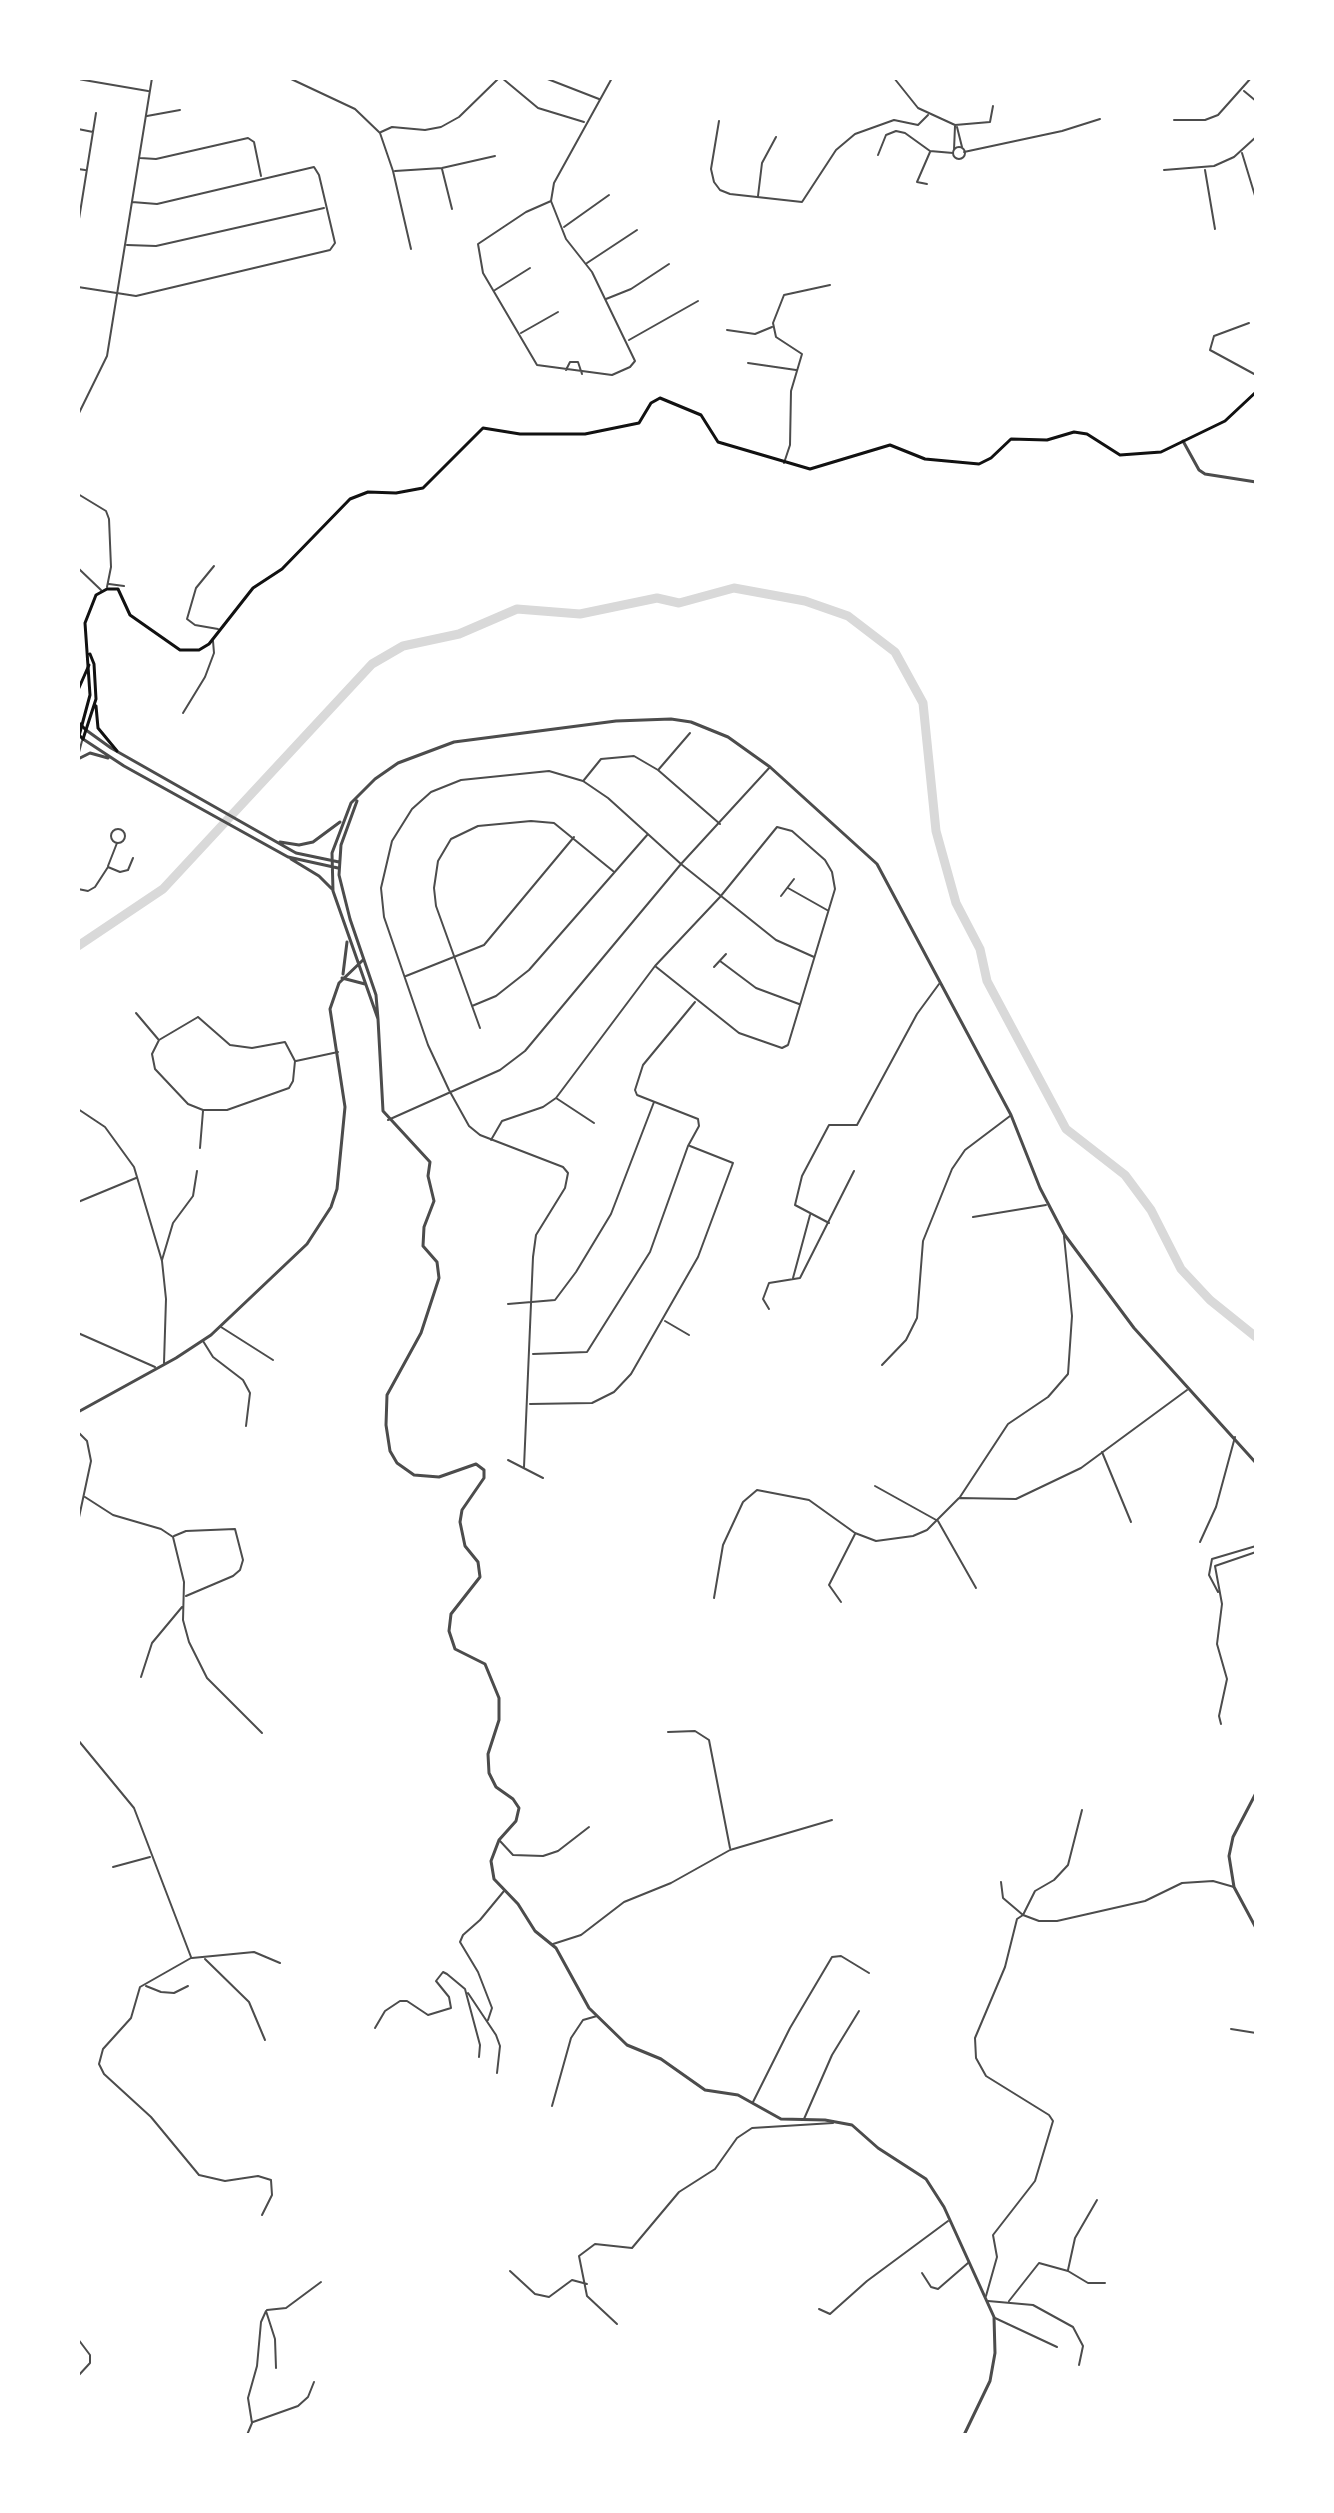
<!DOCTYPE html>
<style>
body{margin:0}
#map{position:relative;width:1334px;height:2513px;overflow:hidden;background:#fff;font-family:Helvetica,sans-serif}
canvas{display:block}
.frame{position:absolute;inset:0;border:80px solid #fff;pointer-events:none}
</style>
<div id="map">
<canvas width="1334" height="2513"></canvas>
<div class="frame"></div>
</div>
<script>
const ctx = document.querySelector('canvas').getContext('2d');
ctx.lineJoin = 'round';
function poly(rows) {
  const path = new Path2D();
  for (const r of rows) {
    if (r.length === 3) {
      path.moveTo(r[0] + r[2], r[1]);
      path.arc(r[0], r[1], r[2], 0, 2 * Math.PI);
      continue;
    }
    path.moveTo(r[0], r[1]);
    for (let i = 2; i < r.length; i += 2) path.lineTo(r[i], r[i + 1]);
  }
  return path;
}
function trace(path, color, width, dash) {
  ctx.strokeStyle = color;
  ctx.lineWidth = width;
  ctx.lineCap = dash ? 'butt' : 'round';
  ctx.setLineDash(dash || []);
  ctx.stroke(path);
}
const river = poly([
 [78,946,163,889,372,664,403,646,459,634,517,609,580,614,657,598,679,603,734,588,805,601,848,616,895,652,923,703,936,831,956,903,980,949,987,981,1066,1129,1125,1175,1151,1210,1181,1269,1210,1300,1256,1337]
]);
const minor = poly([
 [289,78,355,109,380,133,393,171,411,249],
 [502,78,538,108,584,122],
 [545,78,599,99],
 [894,78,918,108,955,125,990,122,993,106],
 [78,79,148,91],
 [1244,91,1256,101],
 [147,116,180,110],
 [1174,120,1205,120,1218,115,1251,78],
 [719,121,711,169,714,182,720,190,730,194,802,202,836,150,855,134,894,120,918,125,928,115],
 [957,127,962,147],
 [78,129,93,132],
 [381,132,392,127,425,130,441,127,459,117,499,78],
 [959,153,6],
 [954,150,955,126],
 [964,152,1062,131,1100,119],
 [1242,153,1256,199],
 [878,155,886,135,896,131,905,133,930,151,953,153],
 [140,158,156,159,248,138,254,142,261,176],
 [78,169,85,170],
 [442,169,452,209],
 [1164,170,1214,166,1234,157,1256,137],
 [1205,170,1215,229],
 [395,171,442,168,495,156],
 [927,184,917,182,930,152],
 [758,196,762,163,776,137],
 [551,201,526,212,478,244,483,273,537,365,612,375,630,367,635,361,592,272,566,239,551,201,554,183,612,78],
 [78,225,96,113],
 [564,227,609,195],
 [127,245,156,246,324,208],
 [587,263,637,230],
 [78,287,136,296,330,250,335,243,319,175,314,167,157,204,132,202],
 [495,290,530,268],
 [606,299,631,289,669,264],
 [1249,323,1214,336,1210,350,1256,375],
 [727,330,755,334,772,327],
 [521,333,558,312],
 [629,340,698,301],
 [748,363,796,370],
 [566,370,570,362,578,362,582,374],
 [78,415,107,356,152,78],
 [784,463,790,445,791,391,802,354,776,337,773,323,784,295,830,285],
 [78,494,106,511,109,519,111,567,107,587],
 [214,566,196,588,187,619,195,625,218,629],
 [78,568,101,590],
 [109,584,124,586],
 [183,713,205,677,214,653,213,641],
 [78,756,82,741],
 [659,769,690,733],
 [584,780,601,759,634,756,658,770,720,824],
 [118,836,7],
 [108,866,117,843],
 [788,888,827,910],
 [78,889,88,891,95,887,108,867,120,872,128,870,133,858],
 [781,896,794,879],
 [720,961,756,988,799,1004],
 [714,967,726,954],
 [406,976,484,945,574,837],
 [472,1006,496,996,529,970,648,834],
 [136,1013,158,1039],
 [198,1017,230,1045,252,1048,285,1042,295,1061,293,1081,289,1088,227,1110,203,1110,188,1104,155,1069,152,1054,159,1040,198,1017],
 [480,1028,436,906,434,888,438,861,451,839,478,826,531,821,554,823,613,871],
 [296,1061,338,1052],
 [556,1098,594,1123],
 [78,1109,105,1127,134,1167,162,1261,166,1299,164,1363],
 [388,1120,500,1070,525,1051,681,864,770,767],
 [491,1140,502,1121,543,1107,556,1098,655,966,720,897,777,827,792,831,825,860,832,872,835,889,788,1045,782,1048,739,1033,655,966],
 [200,1148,203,1111],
 [78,1202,136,1178],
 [973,1217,1046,1205],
 [829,1223,795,1205,802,1176,829,1125,857,1125,917,1014,939,984],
 [162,1260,173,1223,193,1196,197,1171],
 [793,1278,810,1215],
 [508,1304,555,1300,576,1272,611,1214,654,1102],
 [769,1309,763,1299,769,1283,800,1278,854,1171],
 [665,1321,689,1335],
 [221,1327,273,1360],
 [78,1333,155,1367],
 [203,1341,213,1357,243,1380,250,1393,246,1426],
 [533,1354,587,1352,650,1252,688,1146,699,1126,698,1119,637,1095,635,1090,643,1065,695,1002],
 [882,1365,906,1340,917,1318,923,1241,952,1169,965,1150,1010,1116],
 [530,1404,592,1403,614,1392,631,1374,698,1257,733,1163,690,1146],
 [78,1432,87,1441,91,1461,78,1522],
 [1102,1452,1131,1522],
 [508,1460,543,1478],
 [524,1467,533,1257,536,1235,565,1188,568,1173,563,1167,480,1135,469,1126,449,1090,428,1045,384,917,381,888,392,841,412,809,431,792,461,780,549,771,583,781,608,798,681,864,776,940,814,957],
 [875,1486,938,1521,976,1588],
 [85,1497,113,1515,161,1529,173,1537,184,1582,183,1620,189,1642,207,1678,262,1733],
 [960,1497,1008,1424,1048,1397,1068,1374,1072,1316,1064,1236],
 [174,1536,186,1531,235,1529,243,1560,240,1570,233,1576,186,1596],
 [1200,1542,1216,1507,1235,1437],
 [1218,1592,1209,1575,1212,1559,1256,1546],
 [714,1598,723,1545,743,1502,757,1490,809,1500,855,1533,876,1541,913,1536,927,1530,959,1498,1016,1499,1081,1468,1187,1390],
 [841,1602,829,1585,855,1534],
 [141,1677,152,1643,182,1607],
 [1221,1724,1219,1716,1227,1679,1217,1644,1222,1604,1215,1566,1256,1552],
 [668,1732,695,1731,709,1740,730,1848],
 [78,1740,134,1808,191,1957],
 [500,1841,513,1855,543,1856,558,1851,589,1827],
 [113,1867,150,1857],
 [1001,1882,1003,1898,1023,1915,1039,1921,1057,1921,1145,1901,1182,1883,1213,1881,1234,1887],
 [553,1944,581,1935,624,1902,671,1883,730,1850,832,1820],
 [191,1958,140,1987,131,2018,103,2049,99,2064,104,2074,151,2117,199,2175,225,2181,258,2176,271,2180,272,2195,262,2215],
 [192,1958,254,1952,280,1963],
 [205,1959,249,2002,265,2040],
 [146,1986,161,1992,174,1993,188,1986],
 [468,1993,496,2035,500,2046,497,2073],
 [488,2020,492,2008,478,1972,460,1942,463,1935,480,1920,504,1891],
 [375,2028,385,2011,400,2001,407,2001,428,2015,451,2008,449,1997,436,1981,443,1972,447,1974,465,1989,480,2045,479,2057],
 [1231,2029,1256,2033],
 [753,2102,790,2028,832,1957,841,1956,869,1973],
 [552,2106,571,2038,583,2020,597,2016],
 [804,2119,832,2055,859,2011],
 [1068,2270,1075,2238,1097,2200],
 [510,2271,535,2294,549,2297,572,2280,587,2284],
 [922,2273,931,2287,938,2289,968,2263],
 [986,2296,997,2257,993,2235,1035,2181,1053,2121,1049,2115,986,2076,976,2058,975,2038,1005,1967,1017,1919,1023,1915,1035,1891,1054,1880,1068,1865,1082,1810],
 [988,2301,1033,2305,1073,2327,1083,2346,1079,2365],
 [1009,2301,1039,2263,1068,2271,1088,2283,1105,2283],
 [819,2309,830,2314,867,2281,948,2221],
 [267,2310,286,2308,321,2282],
 [995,2318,1057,2347],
 [617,2324,587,2296,579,2256,595,2244,632,2248,679,2192,715,2169,737,2138,752,2128,833,2123],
 [78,2339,90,2355,90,2363,78,2376],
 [253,2422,298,2406,308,2397,314,2382],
 [247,2435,252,2423,248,2398,257,2366,261,2322,266,2311,275,2339,276,2368]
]);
const tertiary = poly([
 [1183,441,1199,470,1205,474,1256,482],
 [86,730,111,748,296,853,339,862],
 [83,739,124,766,288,857,338,868],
 [78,759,90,753,108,758],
 [357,801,341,845,339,875,350,919,376,995,378,1019],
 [280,842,299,845,313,842,340,822],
 [291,859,319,876,333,890],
 [343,974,347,942],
 [342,978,365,984],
 [78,1412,176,1358,211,1335,307,1244,331,1207,337,1189,345,1107,330,1009,339,983,363,960],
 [1256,1793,1233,1837,1229,1856,1234,1887,1256,1928],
 [964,2435,990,2381,995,2353,994,2317,944,2207,926,2179,878,2148,852,2125,825,2120,781,2119,738,2095,705,2090,661,2059,627,2045,589,2008,556,1948,535,1931,518,1904,494,1879,491,1861,499,1840,516,1821,519,1808,513,1799,496,1787,489,1773,488,1754,499,1720,499,1698,485,1664,455,1649,449,1631,451,1614,480,1577,478,1562,465,1546,460,1522,462,1510,484,1478,484,1470,476,1464,439,1477,414,1475,397,1463,390,1451,386,1425,387,1395,421,1333,439,1278,437,1262,423,1246,424,1227,434,1201,428,1176,430,1162,383,1111,378,1019,333,891,332,853,351,803,375,779,398,763,454,742,616,721,671,719,691,722,728,737,770,767,877,864,1011,1115,1040,1188,1064,1234,1134,1328,1256,1463]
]);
const secondary = poly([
 [96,706,98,728,117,751],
 [79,736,90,695,85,623,96,595,107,589,118,589,130,615,180,650,199,650,209,644,253,588,282,569,350,499,368,492,396,493,423,488,483,428,520,434,585,434,639,423,651,403,660,398,701,415,718,442,810,469,890,445,925,459,979,464,991,458,1011,439,1047,440,1074,432,1087,434,1120,455,1161,452,1225,421,1256,392],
 [83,739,96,699,94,664,90,654]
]);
const primary = poly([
 [78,690,89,665],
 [78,722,86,730],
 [78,734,83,739]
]);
trace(river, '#d9d9d9', 9);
trace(minor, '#4c4c4c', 2);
trace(tertiary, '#4c4c4c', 3);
trace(secondary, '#111', 3);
trace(primary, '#111', 3);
</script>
